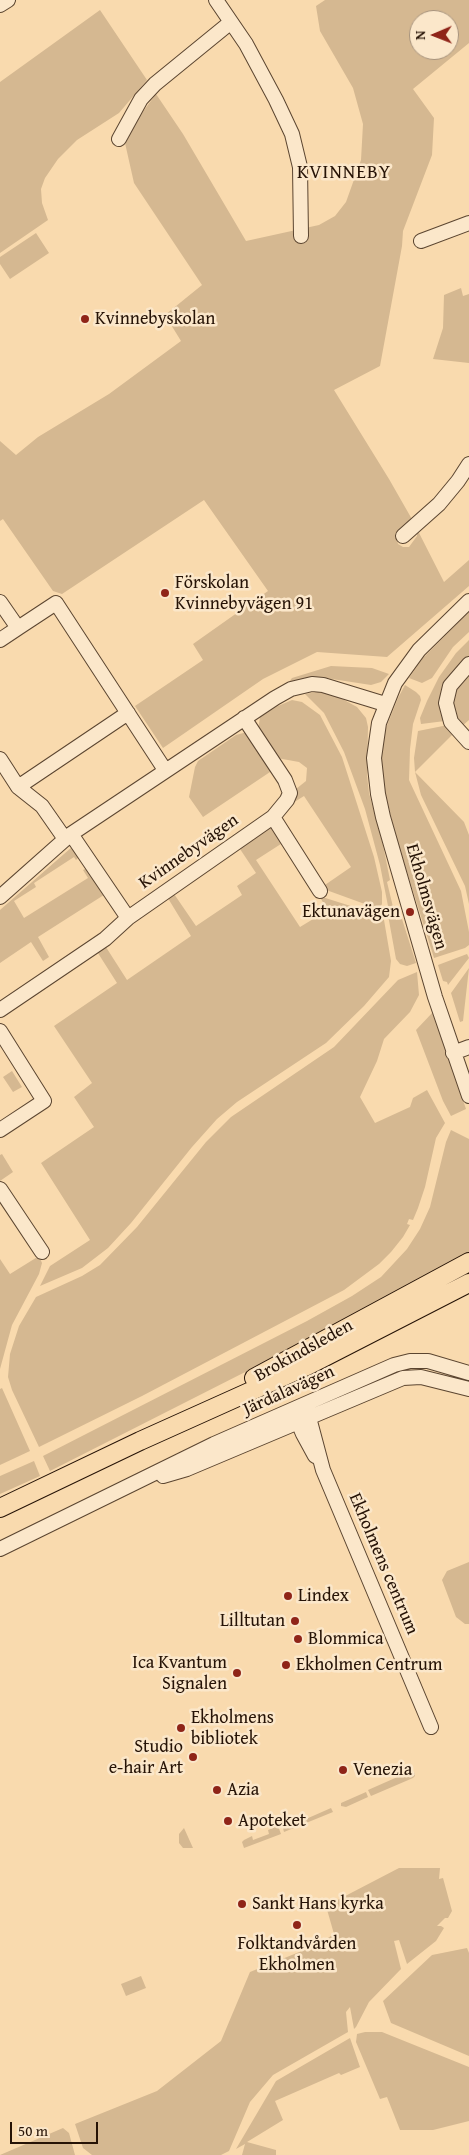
<!DOCTYPE html>
<meta charset="utf-8">
<style>
body{margin:0}
#map{position:relative;width:469px;height:2155px;overflow:hidden;background:#f9daae;font-family:"Gentium Book Plus",serif}
canvas{display:block}
.north{position:absolute;left:409px;top:10px;width:50px;height:50px;box-sizing:border-box;background:#fbe7ca;border:1px solid #a6927c;border-radius:50%;rotate:269deg;font-size:14px;font-weight:700;line-height:20px;text-align:center;color:#261306}
.north::after{content:'';display:block;margin:auto;width:18px;height:22px;background:#8f2418;clip-path:polygon(50% 0,100% 100%,50% 72%,0 100%)}
.scale{position:absolute;left:10px;top:2122px;width:88px;height:22px;box-sizing:border-box;border:2px solid #261306;border-top:0;padding-left:6px;font-size:15px;line-height:18px;white-space:nowrap;color:#261306;-webkit-text-stroke:4px #fbe7ca;paint-order:stroke}
</style>
<div id="map">
<canvas width="469" height="2155"></canvas>
<div class="north">N</div>
<div class="scale">50 m</div>
</div>
<script>
const ctx = document.querySelector('canvas').getContext('2d');
ctx.lineJoin = 'round';
function paint(path, color) { ctx.fillStyle = color; ctx.fill(path, 'evenodd'); }
const poly = rows => new Path2D(rows.map(r => 'M' + r).join(''));
function stroke(path, color, width, dash) { ctx.strokeStyle = color; ctx.lineWidth = width; ctx.lineCap = dash ? 'butt' : 'round'; ctx.setLineDash(dash || []); ctx.stroke(path); }
function drawText(font, color, halo, rows, align = 'center') {
  ctx.font = font + ' "Gentium Book Plus",serif'; ctx.lineWidth = 5; ctx.setLineDash([]); ctx.textBaseline = 'middle'; ctx.strokeStyle = halo; ctx.fillStyle = color; for (const [text, x, y, turn = 0] of rows) {
    ctx.save(); ctx.translate(x, y); ctx.rotate((+turn || 0) * Math.PI / 180); ctx.textAlign = isNaN(turn) ? turn : align; if (halo) ctx.strokeText(text, 0, 0); ctx.fillText(text, 0, 0); ctx.restore();
  }
}
const green = poly([
 [325,0,469,0,469,43,413,89,434,118,432,155,403,231,402,246,380,366,334,390,389,479,413,521,400,531,397,539,398,544,403,547,409,547,417,536,417,529,444,582,469,560,469,586,387,657,317,652,263,679,163,748,135,706,203,660,193,644,268,591,204,500,62,594,53,591,3,519,0,521,0,441,16,455,38,437,109,394,181,341,165,315,202,285,134,183,125,143,142,113,156,94,183,134,246,241,319,225,335,216,346,202,361,160,363,124,353,88,320,31,316,6],
 [419,20,449,20,449,50,419,50],
 [100,10,147,80,119,113,77,140,58,159,45,178,41,189,42,203,48,220,0,253,0,82],
 [36,233,49,253,10,279,0,264,0,257],
 [461,288,463,296,469,294,469,363,433,359,443,328,444,295],
 [469,612,469,632,453,647,432,678,422,683,409,678,423,658],
 [469,640,469,657,455,672,445,721,421,724,420,718,427,701,439,677,456,653],
 [331,666,372,668,389,674,381,682,371,685,319,677,289,682,292,678],
 [469,674,469,720,461,727,452,708,453,692],
 [405,685,416,692,420,696,421,700,413,724,410,749,409,780,461,891,469,932,469,945,465,948,434,958,396,837,384,788,381,769,384,733,398,698],
 [318,692,335,695,357,707,366,718,368,727,367,775,369,793,383,845,390,880,387,882,393,907,388,906,380,865,365,809,344,752,324,713,305,694],
 [292,700,302,702,320,715,342,757,374,857,382,892,382,904,380,908,373,907,329,891,322,887,351,867,304,796,288,806,296,789,306,781,307,768,299,762,277,758,258,730,260,717,278,706],
 [448,725,454,733,415,772,464,822,469,835,469,904,465,886,421,795,415,772,414,758,418,731],
 [247,732,273,770,203,817,189,797,195,767,198,761,236,735],
 [265,827,275,829,284,842,256,860,300,927,328,910,319,896,376,914,384,920,391,961,389,977,364,1006,326,1043,237,1102,217,1119,192,1147,131,1223,108,1248,82,1268,40,1286,50,1266,90,1240,41,1163,94,1127,74,1097,92,1083,54,1026,117,983,96,950,104,944,127,980,191,936,166,895,172,891,196,926,242,895,237,886,256,873,238,846],
 [72,847,80,855,78,858,76,860,74,857,34,883,36,887,14,901,24,918,88,878,83,870,87,868,107,893,38,937,49,957,43,961,31,942,0,963,0,910],
 [394,910,396,920,402,919,416,963,407,966,400,964,396,959,388,915,389,912],
 [467,954,469,958,448,985,447,982,443,981,438,965],
 [469,968,463,1021,460,1022,451,993],
 [417,972,419,995,410,1012,384,1039,377,1061,360,1097,375,1123,410,1107,413,1098,427,1090,445,1123,436,1138,425,1187,418,1208,413,1220,409,1219,407,1224,410,1225,403,1237,391,1252,379,1264,344,1290,142,1396,39,1447,12,1390,8,1377,10,1354,19,1326,36,1297,82,1276,100,1265,137,1227,206,1142,231,1117,334,1047,398,980],
 [433,1012,466,1109,451,1116,443,1101,416,1030],
 [12,1071,22,1087,13,1092,3,1077],
 [451,1130,469,1139,469,1253,324,1332,50,1471,43,1456,307,1321,352,1296,381,1277,407,1249,420,1229,430,1207,446,1142],
 [2,1154,13,1172,0,1181,0,1155],
 [39,1256,42,1263,39,1274,12,1325,0,1369,0,1259,10,1274],
 [2,1388,30,1451,0,1465,0,1389],
 [34,1461,40,1476,0,1494,0,1476],
 [469,1562,469,1624,465,1624,456,1617,442,1580,447,1571],
 [411,1771,415,1773,415,1776,413,1778,371,1796,368,1790],
 [366,1792,368,1797,346,1807,341,1806,341,1803],
 [331,1808,333,1812,284,1832,283,1828,295,1823,293,1819,303,1815,306,1819],
 [278,1826,281,1834,244,1848,242,1842,244,1840,252,1836,253,1840,269,1834,268,1830],
 [184,1828,193,1848,183,1848,179,1843,179,1834],
 [399,1868,440,1868,439,1879,443,1878,452,1911,448,1918,445,1918,437,1926,441,1926,444,1928,436,1941,407,1964,399,1940,394,1941,401,1969,369,2002,356,2027,354,2029,350,2007,346,2012,348,2032,273,2075,250,2102,229,2151,221,2155,92,2155,83,2148,75,2124,157,2091,221,2041,250,1972,319,1944,334,1934,326,1906],
 [467,1948,469,1953,469,2056,391,2023,383,2001,432,1955],
 [141,1976,146,1988,126,1996,121,1984],
 [365,2032,382,2032,469,2067,469,2121,433,2130,400,2130,387,2097,380,2099,356,2042,357,2034],
 [350,2038,360,2067,341,2075,339,2073,275,2101,283,2120,247,2142,276,2150,276,2155,242,2155,245,2144,236,2149,276,2081],
 [63,2128,69,2133,75,2155,0,2155]
]);
const minor = poly([
 [216,0,246,44,276,100,292,134,300,167,301,236],
 [0,5,8,0],
 [119,139,141,99,155,84,231,22],
 [421,241,469,223],
 [403,536,439,504,458,481,469,464],
 [469,601,419,650,395,683,379,723,374,758,378,794,383,817,435,997,469,1096],
 [0,602,18,628,0,640],
 [18,628,56,603,165,770],
 [469,664,450,686,446,703,451,722,469,742],
 [0,759,18,787,42,806,65,839],
 [18,787,128,713],
 [273,817,320,891],
 [71,834,128,918,273,817,287,800,290,793,285,780,244,718],
 [0,897,71,834,275,698,291,689,312,684,323,685,385,704],
 [0,1010,105,939,128,918],
 [0,1031,44,1101,0,1130],
 [453,1053,469,1047],
 [0,1189,42,1252],
 [307,1410,323,1470,431,1727],
 [295,1415,303,1434,315,1456],
 [163,1476,187,1469,403,1378,421,1377,469,1389],
 [0,1549,214,1444,394,1365,410,1361,428,1361,469,1373]
]);
const major = poly([
 [254,1378,469,1262],
 [0,1508,140,1441,309,1365,469,1283]
]);
const markers = [
 [85,319,5,"#8f2418"],
 [165,593,5,"#8f2418"],
 [410,912,5,"#8f2418"],
 [288,1596,5,"#8f2418"],
 [295,1621,5,"#8f2418"],
 [298,1639,5,"#8f2418"],
 [286,1665,5,"#8f2418"],
 [237,1673,5,"#8f2418"],
 [181,1728,5,"#8f2418"],
 [193,1757,5,"#8f2418"],
 [343,1770,5,"#8f2418"],
 [217,1790,5,"#8f2418"],
 [228,1821,5,"#8f2418"],
 [242,1904,5,"#8f2418"],
 [297,1925,5,"#8f2418"]
];
const poiNames = [
 ["Kvinnebyskolan",95,319],
 ["Förskolan",175,583],
 ["Kvinnebyvägen 91",175,604],
 ["Ektunavägen",400,912,"right"],
 ["Lindex",298,1596],
 ["Lilltutan",285,1621,"right"],
 ["Blommica",308,1639],
 ["Ica Kvantum",227,1663,"right"],
 ["Signalen",227,1684,"right"],
 ["Ekholmen Centrum",296,1665],
 ["Ekholmens",191,1718],
 ["bibliotek",191,1739],
 ["Studio",183,1747,"right"],
 ["e-hair Art",183,1768,"right"],
 ["Venezia",353,1770],
 ["Azia",227,1790],
 ["Apoteket",238,1821],
 ["Sankt Hans kyrka",252,1904],
 ["Folktandvården",297,1944,"center"],
 ["Ekholmen",297,1965,"center"]
];
const streetNames = [
 ["Kvinnebyvägen",189,852,-35],
 ["Ekholmsvägen",426,897,74],
 ["Brokindsleden",304,1351,-29],
 ["Järdalavägen",289,1391,-24],
 ["Ekholmens centrum",383,1564,67]
];
const neighbourhoodNames = [
 ["KVINNEBY",344,173]
];
paint(green, '#d5b891');
stroke(minor, '#5b4530', 16);
stroke(major, '#261306', 20);
stroke(minor, '#fbe7ca', 14);
stroke(major, '#f9daae', 18);
for (const [x, y, r, color] of markers) { const dot = new Path2D(); dot.arc(x, y, r, 0, 2 * Math.PI); ctx.fillStyle = color; ctx.fill(dot); stroke(dot, '#fbe7ca', 2); }
drawText('18px', '#261306', '#fbe7ca', poiNames, 'left');
drawText('18px', '#261306', '#fbe7ca', streetNames);
ctx.letterSpacing = '1px';
drawText('19px', '#261306', '#fbe7ca', neighbourhoodNames);
ctx.letterSpacing = '0px';
</script>
